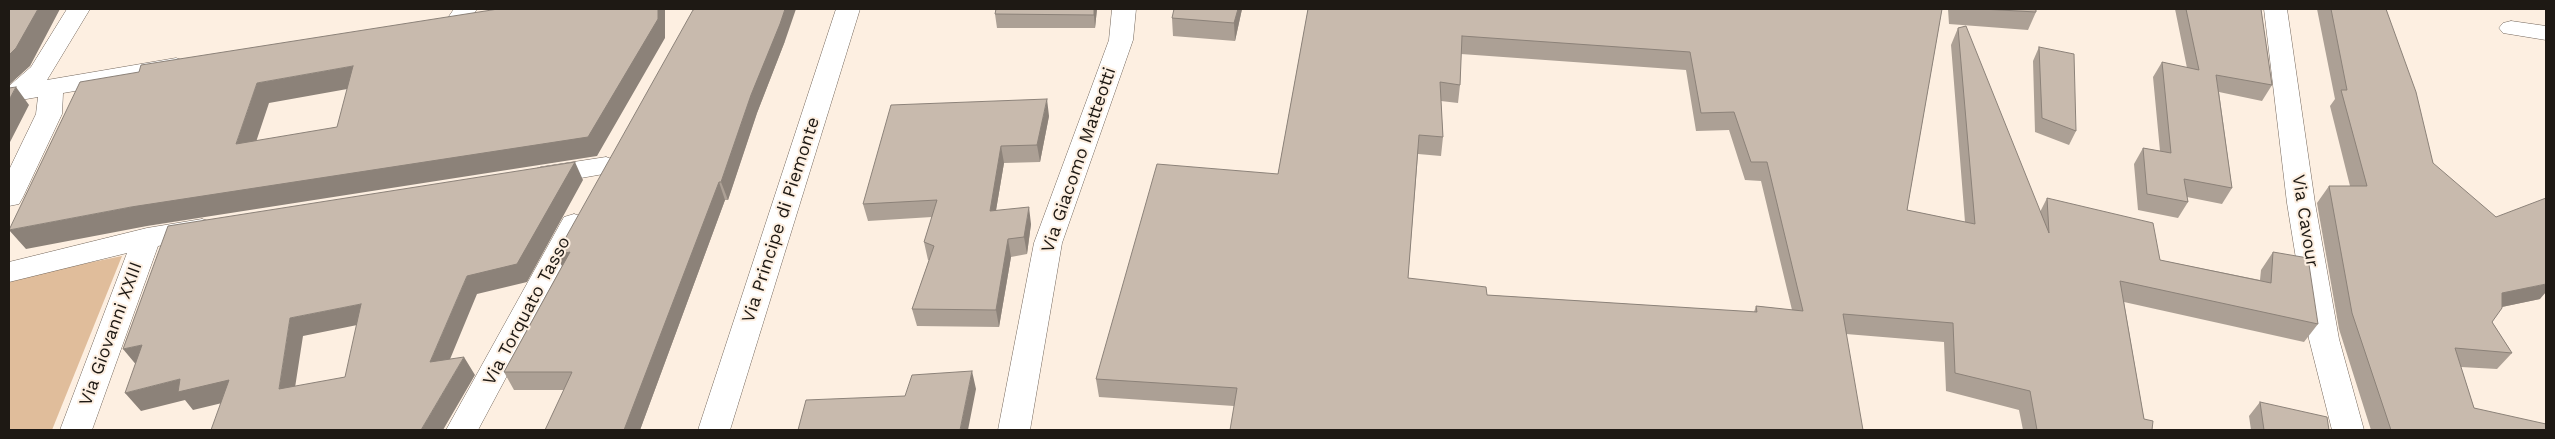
<!DOCTYPE html>
<style>
body{margin:0}
#map{position:relative;width:2555px;height:439px;overflow:hidden;background:#fdefe1;font-family:"Work Sans",sans-serif}
canvas{display:block}
.frame{position:absolute;inset:0;border:10px solid #1e1914;pointer-events:none}
</style>
<div id="map">
<canvas width="2555" height="439"></canvas>
<div class="frame"></div>
</div>
<script>
const ctx = document.querySelector('canvas').getContext('2d');
ctx.lineJoin = 'round';
function paint(path, color) { ctx.fillStyle = color; ctx.fill(path, 'evenodd'); }
const poly = rows => new Path2D(rows.map(r => 'M' + r).join(''));
function stroke(path, color, width, dash) { ctx.strokeStyle = color; ctx.lineWidth = width; ctx.lineCap = dash ? 'butt' : 'round'; ctx.setLineDash(dash || []); ctx.stroke(path); }
function drawText(font, color, halo, rows, align = 'center') {
  ctx.font = font + ' "Work Sans",sans-serif'; ctx.lineWidth = 4; ctx.setLineDash([]); ctx.textBaseline = 'middle'; ctx.strokeStyle = halo; ctx.fillStyle = color; for (const [text, x, y, turn = 0] of rows) {
    ctx.save(); ctx.translate(x, y); ctx.rotate((+turn || 0) * Math.PI / 180); ctx.textAlign = isNaN(turn) ? turn : align; if (halo) ctx.strokeText(text, 0, 0); ctx.fillText(text, 0, 0); ctx.restore();
  }
}
const green = poly([
 [122,256,52,430,9,430,9,279]
]);
const street = poly([
 [67,9,90,9,47,80,176,58,185,61,188,66,185,71,176,74,63,93,62,114,23,197,19,204,9,206,9,170,36,114,38,97,9,102,9,86,31,67,67,9],
 [454,9,477,9,467,24,459,26,451,24,447,19,454,9],
 [1112,9,1136,9,1133,40,1062,243,1030,430,998,430,1034,243,1109,40,1112,9],
 [2264,9,2287,9,2315,203,2339,339,2364,430,2332,430,2309,339,2287,203,2264,9],
 [2511,21,2546,26,2546,40,2503,33,2499,28,2503,23,2511,21],
 [606,157,615,160,619,166,615,172,541,185,532,182,528,176,532,170,541,167,606,157],
 [574,214,584,217,588,224,478,430,446,430,560,224,564,217,574,214],
 [202,219,212,222,216,229,212,236,158,246,92,430,60,430,127,253,9,282,9,262,147,228,202,219]
]);
const secondary = poly([
 [836,9,860,9,730,430,698,430,836,9]
]);
const wall = poly([
 [996,9,1097,9,1095,28,997,28,995,14],
 [1242,9,1235,41,1173,36,1172,18],
 [1308,9,1942,9,1907,210,1965,222,1951,45,1958,28,2040,212,2047,198,2160,260,2260,280,2261,270,2273,252,2318,324,2304,342,2124,302,2144,419,2152,430,2023,430,2019,410,1946,391,1944,342,1846,334,1234,406,1099,397,1096,379,1278,174],
 [1461,54,1686,70,1696,131,1729,130,1745,180,1761,181,1792,310,1756,306,1754,312,1487,295,1408,278,1418,154,1441,156,1443,137,1441,101,1458,103,1460,85],
 [1948,9,2036,9,2036,12,2028,30,1949,24],
 [2175,9,2261,9,2272,85,2262,101,2219,92,2232,188,2222,204,2187,197,2188,202,2178,218,2138,210,2134,164,2143,148,2160,151,2153,77,2162,62,2187,68],
 [2317,9,2386,9,2433,163,2540,299,2502,307,2492,322,2512,353,2497,369,2461,367,2474,408,2546,430,2371,430,2339,329,2317,203,2329,186,2350,186,2330,106,2335,99],
 [785,41,757,113,728,200,725,200,640,430,545,430,564,390,514,390,504,372,562,266,556,255],
 [2039,47,2076,131,2069,145,2035,132,2033,61],
 [1049,116,1040,162,1004,163,996,210,1031,224,1027,254,1011,257,999,327,917,326,912,309,929,260,928,260,924,242,932,217,868,221,863,204],
 [2260,402,2329,430,2251,430,2249,416]
]);
const shadedWall = poly([
 [38,9,60,9,30,66,9,85,9,55],
 [658,9,665,9,665,38,597,156,147,226,26,249,9,230,131,207],
 [785,9,796,9,785,41,757,113,728,200,721,182,751,95],
 [1094,9,1097,9,1095,28,1094,15],
 [1238,9,1242,9,1235,41,1234,23],
 [353,66,364,86,269,103,249,163,236,144,257,83],
 [16,87,29,105,9,144,9,100],
 [1047,99,1049,116,1040,162,1037,145],
 [1001,146,1004,163,993,228,990,211],
 [575,162,583,180,527,282,477,294,441,381,430,362,467,276],
 [719,182,725,200,640,430,624,430],
 [1029,207,1031,224,1027,254,1024,237],
 [1008,239,1011,257,999,327,996,310],
 [570,252,566,273,556,255],
 [2546,284,2546,292,2540,299,2487,310,2502,293],
 [361,304,372,322,303,336,292,407,279,389,290,318],
 [142,345,138,367,123,349],
 [464,357,475,375,443,430,421,430],
 [972,371,976,389,968,430,960,430],
 [180,379,229,380,243,398,193,410,185,400,141,411,125,393]
]);
const building = poly([
 [9,9,38,9,16,48,9,55,9,9],
 [498,9,658,9,658,19,588,137,131,207,9,230,80,82,139,72,141,65,498,9],
 [353,66,337,127,236,144,257,83,353,66],
 [695,9,785,9,780,24,751,95,721,182,719,182,624,430,545,430,572,372,504,372,570,252,556,255,693,10,695,9],
 [996,9,1094,9,1094,15,995,14,996,9],
 [1174,9,1238,9,1234,23,1172,18,1174,9],
 [1308,9,1942,9,1907,210,1975,224,1958,28,1966,26,2049,233,2047,198,2153,223,2160,260,2271,283,2273,252,2308,258,2318,324,2120,281,2144,419,2153,421,2152,430,2037,430,2030,391,1955,373,1953,323,1843,314,1863,430,1230,430,1237,388,1096,379,1157,164,1278,174,1308,9],
 [1462,36,1690,52,1701,113,1734,112,1751,162,1767,162,1803,311,1756,306,1757,312,1487,295,1486,287,1408,278,1419,135,1443,137,1440,82,1460,85,1462,36],
 [1982,9,2036,9,2036,12,1982,9],
 [2186,9,2261,9,2272,85,2216,75,2232,188,2184,179,2188,202,2147,194,2143,148,2171,153,2162,62,2199,70,2186,9],
 [2331,9,2386,9,2416,92,2433,163,2496,217,2546,198,2546,284,2502,293,2502,308,2492,322,2512,353,2455,348,2474,408,2546,424,2546,430,2391,430,2352,313,2329,186,2367,186,2341,90,2347,90,2331,9],
 [2039,47,2074,54,2076,131,2042,118,2039,47],
 [16,87,9,100,9,88,16,87],
 [1047,99,1037,145,1001,146,990,211,1029,207,1024,237,1008,239,996,310,912,309,934,246,924,242,937,200,863,204,891,105,1047,99],
 [575,162,517,264,467,276,430,362,464,357,421,430,211,430,229,380,178,392,180,379,125,393,142,345,123,349,168,226,575,162],
 [361,304,345,377,279,389,290,318,361,304],
 [972,371,960,430,798,430,806,400,905,396,912,375,972,371],
 [2260,402,2327,417,2329,430,2264,430,2260,402]
]);
const streetNames = [
 ["Via Giacomo Matteotti",1079,160,-71],
 ["Via Principe di Piemonte",781,220,-72],
 ["Via Cavour",2305,221,81],
 ["Via Torquato Tasso",527,311,-62],
 ["Via Giovanni XXIII",111,334,-70]
];
paint(green, '#e0bd9b');
stroke(street, '#74675c', 1);
stroke(secondary, '#74675c', 1);
paint(street, '#fff');
paint(secondary, '#fff');
paint(wall, '#aca095');
paint(shadedWall, '#8c8279');
paint(building, '#c8baad');
stroke(building, '#8c8279', 1);
drawText('18px', '#1e1914', '#fdefe1', streetNames);
</script>
